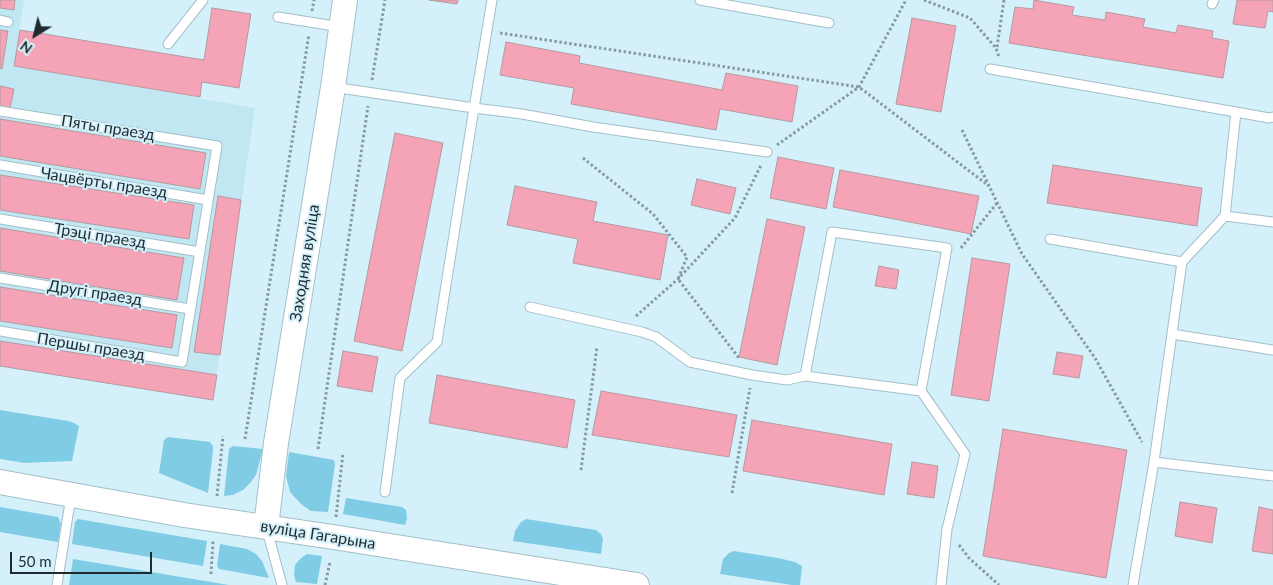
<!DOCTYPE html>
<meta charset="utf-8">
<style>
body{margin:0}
#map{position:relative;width:1273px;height:585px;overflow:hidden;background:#d4f1fb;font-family:Lato,sans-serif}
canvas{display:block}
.north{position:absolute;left:10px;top:10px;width:50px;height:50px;-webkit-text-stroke:4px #d4f1fb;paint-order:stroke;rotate:216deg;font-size:14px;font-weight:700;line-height:20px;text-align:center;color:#1f2a2e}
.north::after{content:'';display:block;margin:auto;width:18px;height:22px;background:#1f2a2e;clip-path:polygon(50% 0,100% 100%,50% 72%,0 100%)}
.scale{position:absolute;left:10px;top:552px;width:142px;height:22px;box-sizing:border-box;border:2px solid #1f2a2e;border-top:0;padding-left:6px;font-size:15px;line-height:18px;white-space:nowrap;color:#1f2a2e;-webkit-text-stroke:4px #d4f1fb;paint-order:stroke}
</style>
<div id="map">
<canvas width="1273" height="585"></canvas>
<div class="north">N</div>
<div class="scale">50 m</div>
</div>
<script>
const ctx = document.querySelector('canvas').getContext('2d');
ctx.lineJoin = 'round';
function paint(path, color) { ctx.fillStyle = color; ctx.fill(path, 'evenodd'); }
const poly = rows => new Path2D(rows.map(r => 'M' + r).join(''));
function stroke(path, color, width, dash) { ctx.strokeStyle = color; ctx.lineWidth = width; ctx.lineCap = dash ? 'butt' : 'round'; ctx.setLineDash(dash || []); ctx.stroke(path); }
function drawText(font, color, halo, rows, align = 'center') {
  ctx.font = font + ' Lato,sans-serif'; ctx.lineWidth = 4; ctx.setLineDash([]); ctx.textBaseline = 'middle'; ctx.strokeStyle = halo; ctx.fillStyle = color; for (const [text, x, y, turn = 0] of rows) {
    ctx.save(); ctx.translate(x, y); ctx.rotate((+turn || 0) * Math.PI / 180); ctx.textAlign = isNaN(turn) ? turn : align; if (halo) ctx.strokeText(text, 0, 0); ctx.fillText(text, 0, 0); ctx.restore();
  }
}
const built = poly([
 [0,0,24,0,14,66,255,108,213,400,0,366]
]);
const green = poly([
 [0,410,68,421,74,423,79,426,72,461,25,463,0,459],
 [168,437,210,442,213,446,213,450,208,493,159,473,164,440],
 [233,446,263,449,256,475,250,483,243,490,233,495,224,496,229,449],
 [289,452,334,460,335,465,328,512,311,511,301,504,290,492,286,476],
 [346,498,402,507,406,510,407,518,405,525,343,514],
 [0,507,58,517,61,524,58,542,0,532],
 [78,519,207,541,203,566,72,544,75,522],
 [526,519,596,530,601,534,603,539,601,554,513,541,515,531,521,522],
 [220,544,247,549,256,554,262,561,269,578,219,569,217,566],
 [734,551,778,558,795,562,802,566,800,585,792,585,720,574,723,559,729,553],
 [307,554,322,556,317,584,296,582,294,575,295,565,300,559],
 [73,559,229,585,69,585]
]);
const building = poly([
 [0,0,15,0,14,10,0,8,0,0],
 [429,0,458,0,457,4,429,0],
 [1034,0,1074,7,1072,15,1105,20,1106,12,1145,19,1143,27,1176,33,1178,25,1213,31,1212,38,1229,41,1223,78,1009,43,1015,7,1033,9,1034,0],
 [1237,0,1273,0,1273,12,1268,11,1265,28,1233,24,1237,0],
 [212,8,251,14,239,88,202,82,200,97,14,66,20,30,204,60,212,8],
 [912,18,956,26,941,112,896,104,912,18],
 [0,30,8,31,2,69,0,68,0,30],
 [506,42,580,56,579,63,722,90,726,73,798,86,792,122,720,109,716,130,571,104,574,88,500,75,506,42],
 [0,86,14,89,10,108,0,107,0,86],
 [0,119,206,153,200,189,0,156,0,119],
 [395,133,443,143,402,351,354,341,395,133],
 [778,157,834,168,826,209,770,198,778,157],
 [1053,165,1202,188,1197,226,1047,203,1053,165],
 [840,170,979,196,971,234,833,207,840,170],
 [0,175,194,205,189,239,0,210,0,175],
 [697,179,736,188,730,214,691,205,697,179],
 [515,186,597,202,593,221,668,235,660,280,573,263,578,239,507,225,515,186],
 [218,196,241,200,220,355,194,352,218,196],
 [767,219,805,227,777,365,739,357,767,219],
 [0,228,184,258,177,300,0,271,0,228],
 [972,258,1010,264,989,401,951,395,972,258],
 [879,266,899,270,896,289,875,286,879,266],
 [0,287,177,315,172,348,0,321,0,287],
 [0,341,217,375,213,400,0,366,0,341],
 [343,351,378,357,372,392,337,386,343,351],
 [1057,352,1083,356,1079,378,1053,374,1057,352],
 [437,375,575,400,567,448,429,423,437,375],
 [601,391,737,415,729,457,592,435,601,391],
 [752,420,892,444,884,495,743,471,752,420],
 [1003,429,1127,450,1106,578,983,556,1003,429],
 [912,462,938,466,934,498,907,494,912,462],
 [1180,502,1217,508,1212,543,1175,536,1180,502],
 [1259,507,1273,510,1273,554,1252,551,1259,507]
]);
const path = poly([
 [924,0,970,18,996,48,999,57],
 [312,11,314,0],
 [500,33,859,87,989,186],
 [997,47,1004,0],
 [372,80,385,0],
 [962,130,1022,254,1095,358,1142,442],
 [777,145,859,87,906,0],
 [583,158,653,214,687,257,678,279,739,358],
 [961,248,997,203],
 [636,316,678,279,735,218,761,165],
 [245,439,309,34],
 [318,449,368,106],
 [581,470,597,347],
 [732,493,750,388],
 [217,496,223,436],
 [336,517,343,453],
 [959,545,969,558,999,585],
 [211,574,213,541],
 [325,585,330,562]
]);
const lane = poly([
 [700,0,829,23],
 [1212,4,1214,0],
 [278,17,341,27],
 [0,20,8,22],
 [168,44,203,0],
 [990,69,1236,112,1225,216,1182,262],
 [333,87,474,108,492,0],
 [0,111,217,146,182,362,0,331],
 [1236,112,1269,118,1273,117],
 [0,165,208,200],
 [1225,216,1273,222],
 [0,219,200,252],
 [1050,239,1182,262,1154,462,1133,585],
 [0,278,190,309],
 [530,307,642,332,656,337,690,362,752,375,787,380,805,376,832,232,947,248,921,391,805,376],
 [1172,334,1273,350],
 [921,391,965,454,947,529,941,585],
 [1154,462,1273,476],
 [385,492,400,378,437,342,474,108,522,114,593,127,767,152],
 [267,530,282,585],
 [57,585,71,496]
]);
const secondary = poly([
 [0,482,184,515,333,537,637,585],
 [266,527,276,443,333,87,345,0]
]);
const streetNames = [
 ["Пяты праезд",108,128,9],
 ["Чацвёрты праезд",104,183,9],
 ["Трэці праезд",100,236,9],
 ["Заходняя вуліца",305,263,-81],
 ["Другі праезд",95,293,9],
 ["Першы праезд",91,347,9],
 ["вуліца Гагарына",318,535,9]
];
paint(built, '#c1e7f3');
paint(green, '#7fcce4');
paint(building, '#f5a3b6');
stroke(building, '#b59aa0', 1);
stroke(lane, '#a3bfc8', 11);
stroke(secondary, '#a3bfc8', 26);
stroke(path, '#859aa1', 3, [2.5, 2.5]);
stroke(lane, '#fff', 9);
stroke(secondary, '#fff', 24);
drawText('16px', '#1f2a2e', '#d4f1fb', streetNames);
</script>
